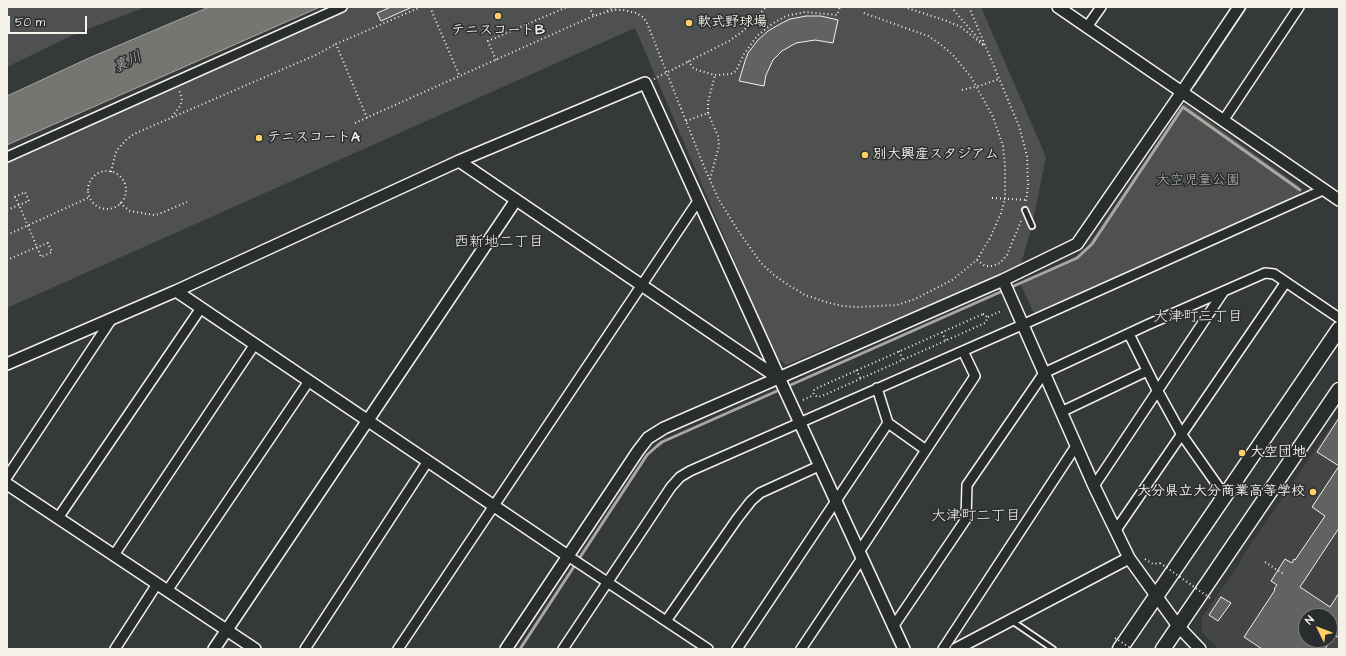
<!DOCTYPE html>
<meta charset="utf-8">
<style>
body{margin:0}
#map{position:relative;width:1346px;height:656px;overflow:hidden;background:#363939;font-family:"Architects Daughter",sans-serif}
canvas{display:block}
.frame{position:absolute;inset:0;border:8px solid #f4f1e8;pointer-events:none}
.north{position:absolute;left:1298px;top:608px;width:40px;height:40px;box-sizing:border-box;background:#2a2d2e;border:1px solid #7b7b78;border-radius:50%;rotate:313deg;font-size:11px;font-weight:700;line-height:16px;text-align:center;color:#f4f1e8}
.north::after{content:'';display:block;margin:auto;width:14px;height:18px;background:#ffd166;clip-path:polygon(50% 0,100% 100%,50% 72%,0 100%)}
.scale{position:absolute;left:8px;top:16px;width:79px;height:18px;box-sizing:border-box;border:2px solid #f4f1e8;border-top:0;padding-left:5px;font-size:12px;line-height:14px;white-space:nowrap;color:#f4f1e8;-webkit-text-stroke:3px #2a2d2e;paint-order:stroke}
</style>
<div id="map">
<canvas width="1346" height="656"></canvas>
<div class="frame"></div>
<div class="north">N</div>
<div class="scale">50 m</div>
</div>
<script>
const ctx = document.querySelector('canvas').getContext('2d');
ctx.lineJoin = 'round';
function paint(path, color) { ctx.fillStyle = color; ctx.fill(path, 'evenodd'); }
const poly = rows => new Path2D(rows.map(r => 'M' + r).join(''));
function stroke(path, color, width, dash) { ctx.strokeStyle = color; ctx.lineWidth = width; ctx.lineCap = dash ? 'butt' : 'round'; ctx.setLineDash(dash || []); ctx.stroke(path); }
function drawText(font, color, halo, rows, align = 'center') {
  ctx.font = font + ' "Architects Daughter","Klee One",sans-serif'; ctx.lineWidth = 3; ctx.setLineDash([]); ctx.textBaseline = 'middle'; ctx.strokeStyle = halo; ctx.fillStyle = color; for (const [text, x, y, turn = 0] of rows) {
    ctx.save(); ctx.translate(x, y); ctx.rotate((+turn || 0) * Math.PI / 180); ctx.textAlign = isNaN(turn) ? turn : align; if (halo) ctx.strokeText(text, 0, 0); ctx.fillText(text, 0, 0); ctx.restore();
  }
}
const built = poly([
 [1339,415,1339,649,1219,649,1202,632,1202,617,1240,563,1242,557],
 [1306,616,1330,616,1330,640,1306,640]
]);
const green = poly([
 [7,7,146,7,75,34,7,67],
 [346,7,981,7,1046,157,1032,226,1020,267,786,365,775,356,635,28,7,308,7,158],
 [1184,103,1299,186,1300,196,1034,313,1020,283,1068,261,1077,256,1085,250]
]);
const water = poly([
 [209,7,320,7,7,145,7,96,89,58,209,7]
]);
const stream = poly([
 [1194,85,1246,7],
 [520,649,647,455,657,446,662,442,1077,258,1092,244,1183,107,1300,190]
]);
const building = poly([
 [391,7,412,7,381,21,377,13,391,7],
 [806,16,821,16,838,20,833,43,815,40,796,43,782,51,773,60,766,75,764,86,739,81,745,61,748,53,758,40,768,31,780,24,790,19,806,16],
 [1339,418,1339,466,1317,452,1339,418],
 [1339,466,1339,528,1300,587,1330,607,1339,593,1339,638,1330,632,1330,616,1306,616,1306,640,1331,640,1325,649,1262,649,1244,637,1275,590,1274,589,1277,585,1271,581,1285,559,1292,563,1294,559,1295,560,1325,516,1312,507,1339,466],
 [1221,597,1231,603,1218,621,1209,615,1221,597]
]);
const path = poly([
 [430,7,460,77],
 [589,7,594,16],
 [904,7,947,21,961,27,984,46],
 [951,7,983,44],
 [969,7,1019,126,1027,156,1028,184,1026,203],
 [607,11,616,7],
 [496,60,488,41,567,7],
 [688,61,694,69,715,75,731,74,736,71,744,54,757,36,772,24,786,16,805,12,837,15,840,7],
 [654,79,729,41,743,31,766,7],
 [962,90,982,85,999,79],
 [708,113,708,102,715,75],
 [172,117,180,106,181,103,182,98,179,90],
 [367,118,336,44,421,7],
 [686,121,708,113,718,136,719,146,710,179],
 [355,123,591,17,603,13,615,10,623,10,636,13,643,17,647,23,705,169,719,200,739,232,761,263,774,275,790,286,805,295,829,303,843,306,858,307,897,305,915,299,952,280,977,260,990,238,1001,213,1005,199,1005,166,1003,146,993,117,971,77,953,55,940,44,928,36,861,12],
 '88 190a19 19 0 1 1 38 0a19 19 0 1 1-38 0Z',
 [111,172,115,155,117,150,127,139,134,134,318,54,336,44],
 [992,198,1027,200],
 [120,203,130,211,154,215,159,214,187,202],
 [7,210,19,205,29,201,25,192,15,197,19,205,37,247,41,257,52,252,48,243,37,247,7,260],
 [7,235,90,197],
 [977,260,985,266,992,266,1000,263,1007,255,1021,221],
 [983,314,986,315,987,319,985,323,822,396,818,397,814,395,813,391,815,389,983,314],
 [988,317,1001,311],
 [942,332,946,341],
 [899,351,903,360],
 [856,370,861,379],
 [803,400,814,395],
 [1145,559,1153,564,1160,563],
 [1265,562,1285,575]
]);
const service = poly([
 [1025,210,1032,226],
 [1012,621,1053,649]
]);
const minor = poly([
 [1087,27,1101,7],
 [1223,121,1299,7],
 [7,157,342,7],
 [1129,334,1155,386,1182,435,1225,496],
 [1061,412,1147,371],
 [926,450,975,376,963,351],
 [7,477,111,320],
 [1094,486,1224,291],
 [58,518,201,308],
 [1116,530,1286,282],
 [859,552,926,450,888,423,877,388],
 [114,555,255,344],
 [568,556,708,649],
 [167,591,309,381],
 [666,621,737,519,751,501,760,493,819,466],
 [893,627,966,519,967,485,1044,373,1147,325,1265,273,1274,274,1339,318],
 [115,649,157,584],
 [305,649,428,461],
 [398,649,698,201],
 [563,649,671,487,680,477,690,471,1022,325,1323,190],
 [737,649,888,423],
 [801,649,862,558],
 [943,649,1076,446]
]);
const tertiary = poly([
 [1058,7,1339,200],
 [459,161,778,378],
 [1003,280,1094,486,1129,558,1178,626,1200,649],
 [176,291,568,556],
 [7,364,176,291,459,161,645,83,782,384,904,649],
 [7,484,255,649],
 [214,649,516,200],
 [506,649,638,451,648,438,664,428,1003,280,1077,244,1182,92,1239,7],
 [956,649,1129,558]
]);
const primary = poly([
 [1120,649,1339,329],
 [1163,649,1339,390]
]);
const pathBridge = poly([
 [1160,563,1210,598],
 [1115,638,1132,649]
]);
const markers = [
 [498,16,4,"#ffd166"],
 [689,23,4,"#ffd166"],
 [259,138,4,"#ffd166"],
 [865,155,4,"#ffd166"],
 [1242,453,4,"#ffd166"],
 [1313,492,4,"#ffd166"]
];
const poiNames = [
 ["軟式野球場",697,23],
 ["テニスコートB",498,31,"center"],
 ["テニスコートA",267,138],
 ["別大興産スタジアム",873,155],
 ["大空団地",1250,453],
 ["大分県立大分商業高等学校",1305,492,"right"]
];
const parkNames = [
 ["大空児童公園",1198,181]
];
const waterNames = [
 ["裏川",128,63,-25]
];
const neighbourhoodNames = [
 ["西新地二丁目",499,243],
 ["大津町三丁目",1198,318],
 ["大津町二丁目",976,517]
];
paint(built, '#434645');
paint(green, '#4e514f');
paint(water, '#757572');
stroke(water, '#a8a7a1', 1);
stroke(stream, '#a8a7a1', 3);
paint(building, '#616362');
stroke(building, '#f4f1e8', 1);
stroke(service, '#f4f1e8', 8);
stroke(minor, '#f4f1e8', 12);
stroke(tertiary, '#f4f1e8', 14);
stroke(primary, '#f4f1e8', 17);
stroke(path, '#f4f1e8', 2, [1, 3]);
stroke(service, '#2a2d2e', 4.5);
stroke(minor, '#2a2d2e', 9);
stroke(tertiary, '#2a2d2e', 11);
stroke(primary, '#2a2d2e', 14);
stroke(pathBridge, '#f4f1e8', 2, [1, 3]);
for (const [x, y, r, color] of markers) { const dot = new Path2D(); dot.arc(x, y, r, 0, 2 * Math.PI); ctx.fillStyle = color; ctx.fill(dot); stroke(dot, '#2a2d2e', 1.5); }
drawText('bold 14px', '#f4f1e8', '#2a2d2e', poiNames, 'left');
drawText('14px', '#bab9b2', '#2a2d2e', parkNames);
drawText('italic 15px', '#b4b3ad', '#2a2d2e', waterNames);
drawText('15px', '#f4f1e8', '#2a2d2e', neighbourhoodNames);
</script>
